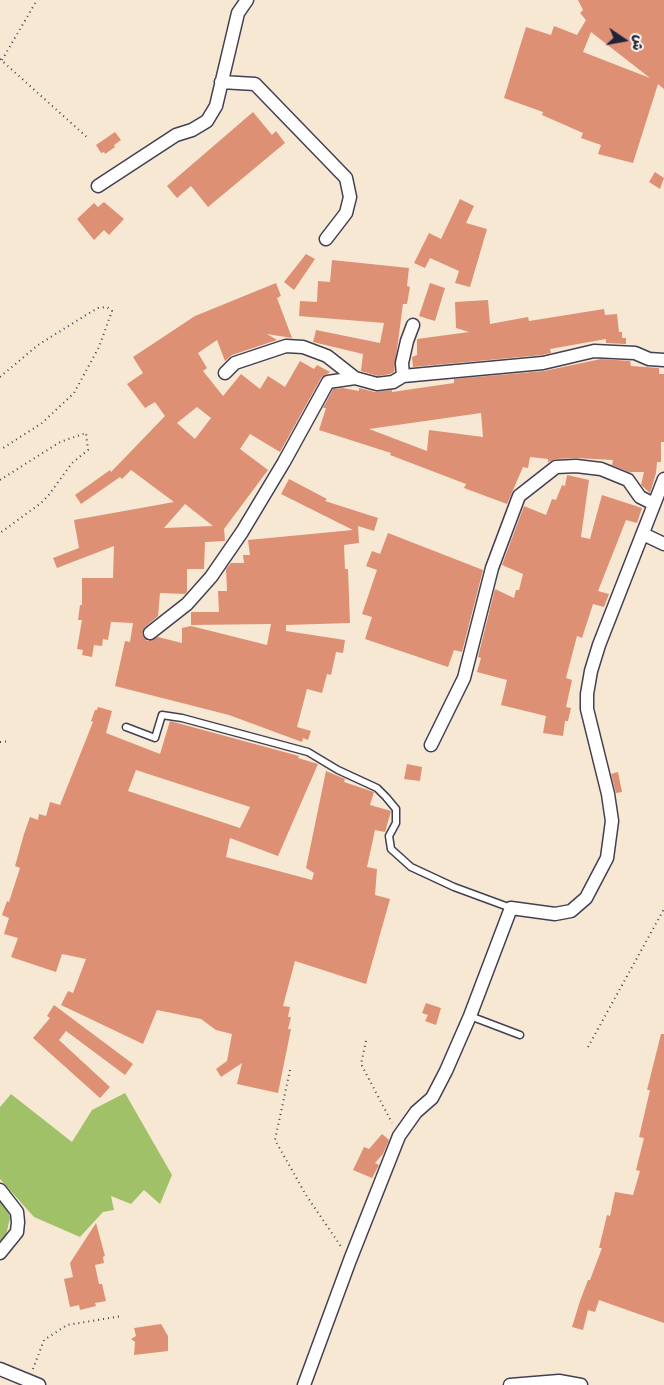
<!DOCTYPE html>
<meta charset="utf-8">
<style>
body{margin:0}
#map{position:relative;width:664px;height:1385px;overflow:hidden;background:#f7e8d3;font-family:"Playpen Sans","Playpen Sans Arabic",sans-serif}
canvas{display:block}
.north{position:absolute;left:599px;top:15px;width:50px;height:50px;-webkit-text-stroke:4px #fbf7ec;paint-order:stroke;rotate:102deg;font-size:14px;font-weight:700;line-height:20px;text-align:center;color:#22223b}
.north::after{content:'';display:block;margin:auto;width:18px;height:22px;background:#22223b;clip-path:polygon(50% 0,100% 100%,50% 72%,0 100%)}
</style>
<div id="map">
<canvas width="664" height="1385"></canvas>
<div class="north">ش</div>
</div>
<script>
const ctx = document.querySelector('canvas').getContext('2d');
ctx.lineJoin = 'round';
function paint(path, color) { ctx.fillStyle = color; ctx.fill(path, 'evenodd'); }
const poly = rows => new Path2D(rows.map(r => 'M' + r).join(''));
function stroke(path, color, width, dash) { ctx.strokeStyle = color; ctx.lineWidth = width; ctx.lineCap = dash ? 'butt' : 'round'; ctx.setLineDash(dash || []); ctx.stroke(path); }
const green = poly([
 [125,1093,172,1175,160,1204,144,1190,131,1204,111,1196,114,1210,103,1212,80,1237,34,1217,0,1179,0,1107,11,1094,72,1142,92,1110],
 [0,1200,8,1209,10,1218,6,1235,0,1242]
]);
const building = poly([
 [578,0,664,0,664,89,658,84,633,163,598,154,601,145,581,138,583,133,542,115,543,112,504,98,526,27,551,35,554,26,577,35,586,20,580,13,583,10],
 [591,32,650,78,583,52],
 [253,112,272,135,276,131,285,143,208,207,191,186,177,198,167,186],
 [115,132,121,140,114,145,115,147,105,154,104,152,101,153,96,145],
 [655,172,664,178,660,189,649,182],
 [460,199,474,206,466,223,487,229,470,287,455,283,459,271,430,258,425,268,414,263,429,233,441,239],
 [104,202,124,219,109,235,104,230,94,240,77,219,94,203,98,207],
 [306,254,315,259,294,290,284,282],
 [332,260,409,268,407,286,410,287,407,304,403,304,394,372,390,374,378,376,361,371,363,354,313,342,316,330,380,343,384,323,299,316,300,301,317,302,318,281,330,282],
 [276,283,281,296,277,298,292,338,267,334,277,340,232,355,225,361,217,340,198,353,207,368,203,371,223,396,241,374,260,389,268,376,285,387,300,361,314,369,317,365,330,372,321,378,280,452,250,434,240,449,268,470,224,529,225,541,205,542,204,569,187,569,187,592,185,594,160,593,158,616,145,627,142,634,147,641,158,637,182,643,182,628,191,626,267,645,271,624,191,625,191,612,219,612,218,591,227,591,226,569,231,563,244,563,243,555,250,555,248,540,353,530,281,494,289,479,327,499,325,501,378,518,374,531,358,526,359,543,344,545,345,569,348,569,350,623,286,625,286,631,345,640,343,653,336,652,331,675,327,674,322,693,307,689,297,727,311,731,308,740,303,738,302,742,229,715,115,686,125,641,130,642,133,623,111,622,108,640,103,639,102,646,94,645,92,657,82,655,83,650,77,649,82,620,78,620,80,605,82,605,82,578,113,578,114,546,57,568,53,558,79,548,74,520,174,502,131,470,122,479,120,477,81,504,75,495,110,470,111,472,165,416,155,402,145,408,127,384,143,373,133,357,195,316],
 [197,407,211,418,195,439,177,423],
 [185,504,213,526,164,528],
 [430,283,445,288,435,321,419,316],
 [488,300,490,324,528,317,529,321,604,309,605,315,617,314,619,332,622,332,622,338,626,338,626,344,606,343,606,339,550,349,551,353,542,355,413,367,412,357,417,355,417,339,469,332,456,328,455,302],
 [601,359,630,361,631,366,659,368,659,374,664,374,664,442,661,442,661,462,657,462,656,473,650,493,641,485,644,472,629,472,612,465,613,460,576,458,556,459,548,462,548,459,530,457,528,468,523,467,507,504,464,488,466,484,390,455,391,453,319,430,326,408,323,408,333,389,343,388,359,391,359,388,375,392,392,390,392,392,454,383,454,379,544,371],
 [481,413,483,437,429,430,427,451,369,429],
 [567,475,589,480,581,537,590,539,602,495,642,508,637,523,626,520,598,591,609,594,604,607,593,604,582,638,577,636,566,678,572,680,566,707,571,708,568,721,565,721,563,736,543,733,546,716,501,705,507,680,477,672,481,658,478,657,495,589,514,598,516,590,519,590,523,574,502,565,524,506,546,515,552,499,556,500,562,485,565,486],
 [388,533,483,570,462,652,454,650,448,667,365,639,372,617,362,614,377,570,366,566,372,551,380,554],
 [98,707,112,711,106,733,160,754,170,721,299,756,298,758,318,764,278,856,230,838,226,857,312,880,314,873,306,868,326,771,345,779,344,782,374,792,370,805,391,811,385,832,375,830,367,867,377,869,375,895,390,899,366,984,295,961,283,1006,290,1007,288,1017,291,1017,288,1029,291,1029,278,1093,237,1084,242,1063,221,1077,216,1069,227,1061,232,1034,216,1030,201,1019,157,1010,143,1044,61,1005,68,991,73,993,86,959,62,954,56,972,11,957,18,938,4,934,9,918,2,915,7,901,9,902,20,868,15,866,24,834,30,817,38,820,39,814,46,816,50,802,60,805,93,722,91,721,95,710,97,710],
 [136,770,250,807,240,828,128,791],
 [407,764,422,767,420,781,404,779],
 [618,772,622,792,616,793,611,774],
 [426,1003,441,1008,436,1025,425,1021,428,1015,422,1013],
 [54,1005,133,1064,125,1075,66,1031,59,1040,110,1087,100,1098,33,1038,50,1018,47,1016],
 [661,1034,664,1034,664,1323,599,1300,595,1312,588,1310,583,1330,572,1327,580,1301,588,1280,590,1280,602,1248,599,1248,607,1215,610,1216,615,1192,633,1195,640,1171,636,1170,644,1138,639,1137,650,1090,647,1090],
 [382,1134,389,1140,383,1154,375,1163,379,1165,372,1178,353,1170,364,1147,369,1149],
 [96,1223,105,1256,103,1257,104,1263,95,1265,99,1284,102,1284,106,1301,95,1303,96,1306,80,1310,79,1305,70,1307,64,1279,73,1277,70,1263],
 [161,1324,168,1336,168,1351,134,1355,135,1342,131,1339,136,1336,134,1328]
]);
const path = poly([
 [0,59,89,139],
 [2,60,37,0],
 [0,377,38,345,86,315,98,308,107,307,112,311,99,347,74,393,42,423,0,450],
 [0,480,60,442,86,433,88,450,72,463,48,496,41,503,0,533],
 [0,742,10,741],
 [366,1041,361,1064,392,1123],
 [588,1047,664,909],
 [290,1070,275,1140,306,1195,342,1248],
 [33,1369,44,1340,67,1325,122,1316]
]);
const lane = poly([
 [126,727,155,738,162,715,182,718,308,752,338,770,377,788,386,797,396,809,396,823,389,836,391,849,411,867,454,887,511,908],
 [470,1016,520,1035]
]);
const street = poly([
 [221,82,255,84,346,178,350,197,346,213,326,239],
 [98,186,176,135,192,130,207,121,216,106,238,13,247,0],
 [225,373,235,363,286,346,303,347,327,356,355,378,377,384,393,382,403,376,543,363,594,351,635,353,649,359,664,360],
 [403,376,402,363,407,341,413,325],
 [643,534,664,544],
 [150,633,187,604,211,577,242,532,284,462,328,382,355,378],
 [431,745,464,678,492,568,519,496,556,467,576,466,601,469,628,480,640,497,654,504],
 [0,1190,17,1212,18,1222,17,1232,0,1253],
 [0,1369,39,1385],
 [304,1385,350,1260,399,1136,416,1112,432,1098,446,1071,470,1016,511,908,555,914,571,911,586,898,607,858,612,821,608,794,587,709,587,694,591,671,599,645,664,479],
 [510,1385,559,1381,581,1385]
]);
paint(green, '#a1c169');
paint(building, '#dd9074');
stroke(lane, '#424052', 9);
stroke(street, '#424052', 15);
stroke(path, '#424052', 2, [1, 4]);
stroke(lane, '#fff', 6);
stroke(street, '#fff', 12);
</script>
